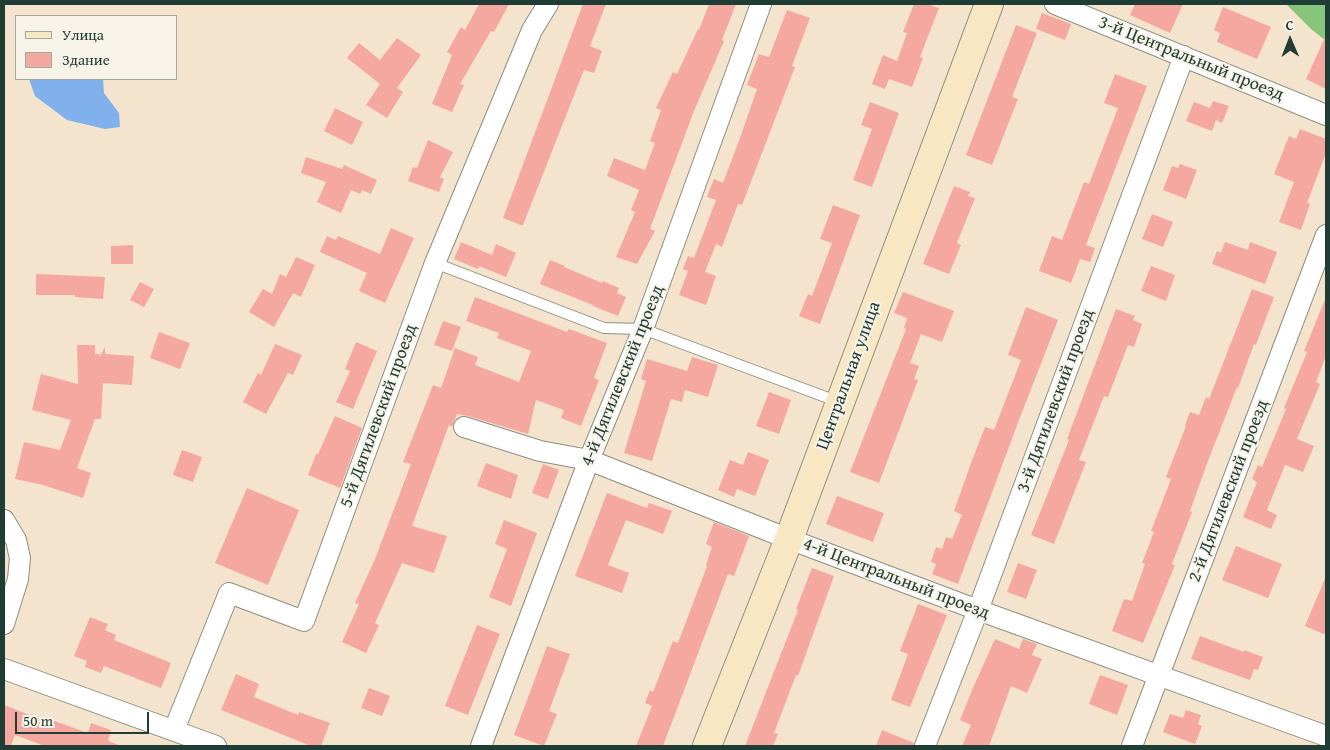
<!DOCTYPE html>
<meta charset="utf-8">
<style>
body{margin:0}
#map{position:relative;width:1330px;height:750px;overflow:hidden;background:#f4e4cd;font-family:"Gentium Book Plus",serif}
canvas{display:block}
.frame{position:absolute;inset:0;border:5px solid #1f3d34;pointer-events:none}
.legend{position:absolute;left:15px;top:15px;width:162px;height:65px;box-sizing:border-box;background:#f7f3e8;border:1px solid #a1aaa0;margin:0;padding:6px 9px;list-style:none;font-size:15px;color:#1f3d34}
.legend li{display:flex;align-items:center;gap:10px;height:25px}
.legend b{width:25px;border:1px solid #a1aaa0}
.north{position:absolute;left:1265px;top:15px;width:50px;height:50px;-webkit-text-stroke:4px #f7f3e8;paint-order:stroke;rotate:359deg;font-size:14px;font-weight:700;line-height:20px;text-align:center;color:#1f3d34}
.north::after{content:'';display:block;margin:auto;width:18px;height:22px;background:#1f3d34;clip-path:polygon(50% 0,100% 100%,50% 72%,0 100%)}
.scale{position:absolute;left:15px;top:712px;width:134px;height:22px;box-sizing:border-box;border:2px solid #1f3d34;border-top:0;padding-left:6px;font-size:15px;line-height:18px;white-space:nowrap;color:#1f3d34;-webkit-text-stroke:4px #f7f3e8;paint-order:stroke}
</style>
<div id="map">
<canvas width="1330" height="750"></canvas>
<div class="frame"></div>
<ul class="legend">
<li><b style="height:6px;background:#f7e8c3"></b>Улица</li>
<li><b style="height:14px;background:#f4a8a0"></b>Здание</li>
</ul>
<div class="north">С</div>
<div class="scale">50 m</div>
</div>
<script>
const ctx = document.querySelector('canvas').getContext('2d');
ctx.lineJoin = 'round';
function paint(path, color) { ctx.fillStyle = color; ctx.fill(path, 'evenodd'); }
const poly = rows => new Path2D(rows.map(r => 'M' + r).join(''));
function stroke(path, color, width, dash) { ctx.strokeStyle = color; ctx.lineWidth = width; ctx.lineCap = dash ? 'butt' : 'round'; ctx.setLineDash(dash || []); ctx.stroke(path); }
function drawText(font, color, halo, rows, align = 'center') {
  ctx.font = font + ' "Gentium Book Plus",serif'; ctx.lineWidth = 4; ctx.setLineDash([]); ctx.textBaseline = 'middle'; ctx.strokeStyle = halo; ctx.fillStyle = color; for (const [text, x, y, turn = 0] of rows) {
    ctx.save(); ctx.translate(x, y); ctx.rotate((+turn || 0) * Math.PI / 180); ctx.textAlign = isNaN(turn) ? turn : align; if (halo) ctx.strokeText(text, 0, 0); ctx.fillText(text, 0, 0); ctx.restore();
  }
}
const green = poly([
 [1286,4,1326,4,1326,41,1311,29]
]);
const water = poly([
 [29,79,103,79,104,93,119,113,120,127,105,129,67,120,35,96]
]);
const building = poly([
 [479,4,509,4,494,32,491,31,460,84,464,85,452,112,432,104,452,55,447,52,461,27,465,30],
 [583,4,606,4,590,46,602,51,594,73,584,70,523,225,521,225,503,218],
 [709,4,736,4,722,40,724,41,694,111,650,229,655,231,637,264,616,257,635,212,631,210,639,190,607,176,614,158,645,170,655,143,650,141,661,110,656,108,673,72,677,74,698,29,699,30],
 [914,4,927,4,939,8,920,57,923,58,912,87,889,79,885,89,872,84,883,55,897,61,907,33,903,32],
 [1135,4,1183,4,1170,33,1130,15],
 [1223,7,1271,27,1257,59,1217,42,1220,33,1214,30],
 [787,10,810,18,792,66,795,67,742,205,738,204,722,247,716,244,705,272,716,276,706,305,679,295,688,271,683,269,688,256,694,258,716,200,707,197,714,179,723,183,741,135,757,89,747,85,759,54,769,57],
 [1042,13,1071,24,1065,40,1036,29],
 [1016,25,1037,33,1012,97,1018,99,992,165,966,155],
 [1326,35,1326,89,1306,79],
 [397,38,421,55,397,88,403,92,387,118,366,105,380,84,347,58,359,43,380,60],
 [1115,74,1147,86,1086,245,1095,248,1090,262,1080,259,1071,283,1039,271,1052,236,1062,240,1084,182,1089,184,1118,108,1104,103],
 [1213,101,1229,106,1222,123,1216,120,1212,131,1186,121,1194,102,1210,108],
 [870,102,899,113,872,187,853,180,872,129,861,125],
 [335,108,363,122,352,145,324,131],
 [1300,129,1326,139,1326,153,1307,203,1310,204,1301,230,1279,222,1294,182,1274,174,1289,136,1296,139],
 [428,140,453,152,440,177,444,179,439,192,408,181,413,167,417,168],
 [306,157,342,169,344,165,377,180,371,194,362,190,360,194,351,190,341,213,317,202,326,182,301,173],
 [1180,164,1197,170,1186,199,1163,190,1172,166,1178,168],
 [954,186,970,192,968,196,975,198,957,243,961,245,949,274,923,264],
 [833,205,860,215,820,324,799,316,808,294,812,296,832,243,820,239],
 [1152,214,1173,222,1163,247,1142,239],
 [391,228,414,238,385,303,359,291,367,273,320,252,327,236,336,240,338,236,380,254],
 [461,242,492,255,496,244,516,253,506,277,479,266,478,269,454,259],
 [1225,242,1248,250,1250,242,1277,252,1265,284,1212,264,1217,251,1221,253],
 [133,245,133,264,111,264,111,246],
 [296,257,315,265,301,297,293,293,274,327,249,312,263,289,272,294,280,274,286,277],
 [550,260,565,266,564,267,602,283,603,281,619,288,617,293,626,297,618,316,593,306,593,305,540,284],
 [1151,266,1175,275,1166,301,1141,291],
 [36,274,105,277,103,299,75,297,75,295,36,295],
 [140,282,154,289,144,307,130,300],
 [1252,289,1274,297,1256,345,1254,344,1238,388,1237,387,1208,461,1190,511,1192,512,1172,564,1175,565,1143,643,1112,631,1124,599,1132,601,1145,564,1142,563,1154,532,1151,531,1171,479,1166,477,1186,426,1185,425,1190,412,1199,415,1206,397,1209,399],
 [903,292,954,311,942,342,921,334,910,363,919,366,914,379,918,380,879,483,850,472,906,329,904,328,907,318,894,313],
 [475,297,567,332,569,329,607,343,594,378,599,380,581,426,561,418,564,410,536,400,528,434,468,416,457,414,452,427,449,425,412,526,447,536,434,573,402,563,375,623,379,625,366,653,342,642,359,604,355,603,375,559,411,464,403,462,433,385,441,388,455,348,478,357,475,365,519,382,531,351,497,338,499,333,466,321],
 [1326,297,1326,356,1316,382,1320,384,1297,439,1314,446,1303,472,1285,465,1267,510,1277,515,1271,529,1243,517,1257,482,1252,479,1258,465,1262,467,1286,409,1284,408,1307,352,1304,351],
 [1026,307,1058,320,1019,420,958,584,932,574,936,564,931,562,936,547,942,549,946,537,952,539,962,515,954,511,971,463,985,427,994,430,1021,360,1008,355],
 [1116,309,1135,316,1133,320,1142,324,1134,347,1128,345,1108,397,1104,396,1079,460,1086,462,1054,544,1031,535,1069,440,1067,439],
 [443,321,461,327,452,351,434,345],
 [159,332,190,343,180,369,150,358],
 [356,342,377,351,353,409,336,402,350,371,345,369],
 [275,344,302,355,293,375,288,373,266,414,243,402,258,373,261,375],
 [77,345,95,345,95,354,100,354,99,358,105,347,105,354,134,356,132,385,103,383,101,419,95,419,77,468,91,473,83,498,43,485,15,479,24,442,60,450,71,420,32,410,41,374,78,384],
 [692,357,718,365,708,397,685,390,682,402,671,399,652,461,624,453,646,381,641,379,647,359,687,371],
 [769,392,791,400,779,434,756,426],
 [335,416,362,428,340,488,308,475,316,454,318,454],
 [182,450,202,457,193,482,173,475],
 [748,452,769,460,755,496,737,489,734,497,718,490,730,460,743,465],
 [486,463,518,475,511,499,477,486],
 [543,464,559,470,548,499,532,493],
 [247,488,299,510,268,585,215,563],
 [607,493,647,508,649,503,672,511,663,534,626,520,608,565,629,573,622,593,575,576],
 [837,496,884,513,873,542,826,524],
 [504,520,537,533,511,606,489,597,507,549,495,544],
 [714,522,749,536,734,576,728,574,663,746,636,746,652,706,645,703,650,690,653,692,673,641,678,643,707,566,706,565,712,547,706,544],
 [1236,546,1282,564,1268,598,1222,580],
 [1018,563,1037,570,1026,599,1007,592],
 [812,568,834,576,798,676,796,675,774,733,778,734,773,746,745,746,798,610,796,609],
 [1326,576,1326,635,1305,626],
 [918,604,947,615,910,707,891,700,908,654,900,651],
 [90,617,108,624,105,630,116,635,114,640,171,663,161,688,104,666,101,673,85,667,87,661,74,656],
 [477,625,500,634,468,715,445,706],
 [1200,636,1244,652,1244,650,1263,657,1258,670,1254,669,1250,680,1191,659],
 [995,639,1019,649,1023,639,1037,644,1032,655,1042,659,1027,693,1011,686,989,746,962,746,971,725,960,720,972,690],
 [547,646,570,654,549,711,557,714,544,746,514,735],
 [236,674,259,684,254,697,298,715,299,712,330,723,321,746,311,746,221,710],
 [1100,675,1128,685,1117,715,1089,704],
 [369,688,390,696,382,716,361,708],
 [4,705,45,721,46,718,88,733,91,723,111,730,108,741,119,745,118,746,45,746,15,735,11,746,4,746],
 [1186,710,1201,715,1198,724,1202,726,1195,744,1163,732,1170,714,1183,718],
 [882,730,914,743,913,746,876,746]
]);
const lane = poly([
 [435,263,604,328,643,329,839,402]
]);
const street = poly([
 [1055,4,1326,115],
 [464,427,540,451,589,460,789,539,978,610,1326,736],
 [4,520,16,540,20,558,18,579,4,624],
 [4,669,216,746],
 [174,730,229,593,304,621,435,263,532,30,548,4],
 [481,746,589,460,643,329,761,4],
 [925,746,978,610,1184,56],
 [1132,746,1326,235]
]);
const secondary = poly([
 [707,746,789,539,989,4]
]);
const streetNames = [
 ["3-й Центральный проезд",1191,59,22],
 ["4-й Дягилевский проезд",623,376,-68],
 ["Центральная улица",849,376,-70],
 ["3-й Дягилевский проезд",1056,401,-70],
 ["5-й Дягилевский проезд",379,416,-70],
 ["2-й Дягилевский проезд",1229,491,-69],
 ["4-й Центральный проезд",896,579,21]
];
paint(green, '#87c57c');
paint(water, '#81b1ec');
paint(building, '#f4a8a0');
stroke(lane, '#8a9080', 12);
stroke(street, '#8a9080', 22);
stroke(secondary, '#8a9080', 30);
stroke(lane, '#fff', 10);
stroke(street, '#fff', 20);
stroke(secondary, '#f7e8c3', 28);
drawText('18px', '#1f3d34', '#f7f3e8', streetNames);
</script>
